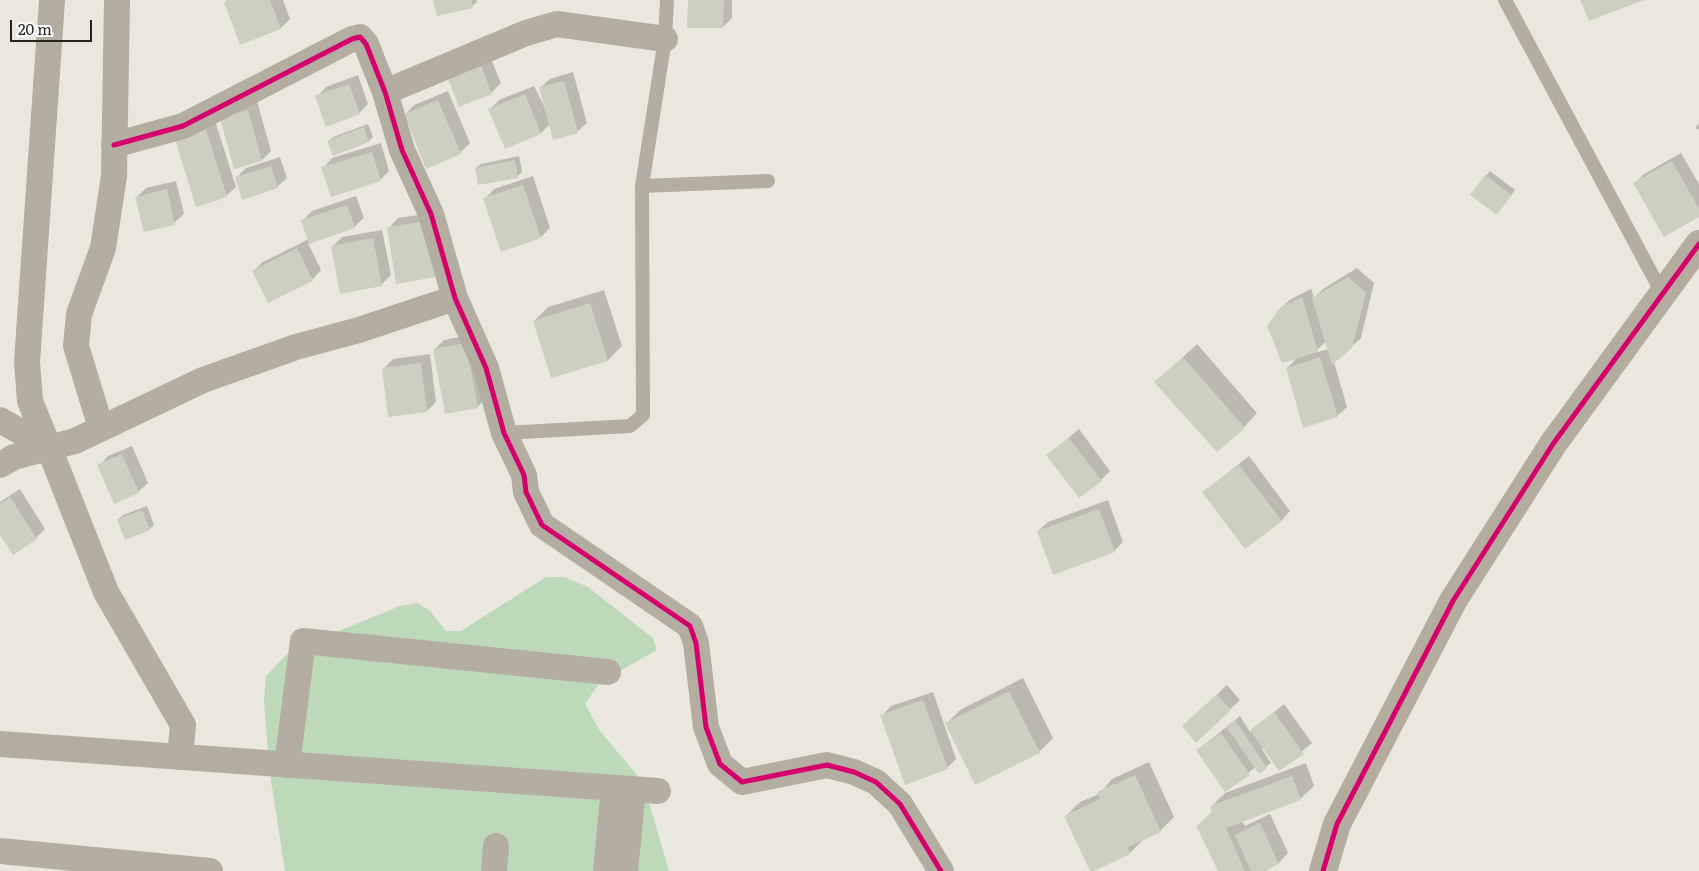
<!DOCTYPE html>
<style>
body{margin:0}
#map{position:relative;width:1699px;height:871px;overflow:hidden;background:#eae8de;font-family:Literata,serif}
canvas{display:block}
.scale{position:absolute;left:10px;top:20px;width:82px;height:22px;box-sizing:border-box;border:2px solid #25231c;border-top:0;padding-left:6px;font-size:15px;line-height:18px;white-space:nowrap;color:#25231c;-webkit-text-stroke:4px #fff;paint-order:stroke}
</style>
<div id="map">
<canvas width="1699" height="871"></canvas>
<div class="scale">20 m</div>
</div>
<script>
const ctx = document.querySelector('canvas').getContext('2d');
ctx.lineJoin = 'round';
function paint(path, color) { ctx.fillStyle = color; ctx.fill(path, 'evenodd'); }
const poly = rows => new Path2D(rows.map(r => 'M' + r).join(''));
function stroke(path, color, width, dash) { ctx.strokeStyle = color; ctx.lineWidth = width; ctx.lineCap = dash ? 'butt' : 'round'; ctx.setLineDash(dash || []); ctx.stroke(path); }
const water = poly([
 [546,577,564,577,588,587,653,638,657,650,600,682,585,704,600,731,643,782,669,871,285,871,269,767,264,700,266,676,290,651,400,606,418,603,430,611,446,631,461,631]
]);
const shadow = poly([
 [227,0,283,0,290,19,281,28,241,44,225,2],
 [435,0,476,0,477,2,472,6],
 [689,0,732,0,732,18,723,27],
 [489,54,501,83,491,93,448,76],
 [573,72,587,123,577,132,550,124,541,133,490,109,499,100,534,86,546,110,540,88,550,79],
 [358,75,368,104,359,113,317,97,326,87],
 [448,91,470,143,460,153,427,167,405,115,414,105],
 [257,101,271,151,262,160,222,118],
 [213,114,236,187,226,196,174,133],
 [1699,123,1699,130,1695,128],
 [368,124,373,137,369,141,333,154,329,141,333,137],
 [381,143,389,171,380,180,323,168,332,158],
 [1681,153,1699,184,1699,215,1635,183,1644,174],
 [519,156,522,172,517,177,476,168,481,164],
 [280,157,287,178,277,187,236,178,246,168],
 [1490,171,1515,190,1501,209,1486,176],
 [533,176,550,228,541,237,485,199,494,189],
 [176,181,184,214,174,223,137,197,146,188],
 [356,196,364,218,354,227,308,243,321,270,312,280,253,271,263,262,309,239,303,220,312,211],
 [437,212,436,276,389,228,398,218],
 [382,230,391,275,381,285,332,247,342,237],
 [1357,268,1374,283,1361,338,1334,362,1347,407,1337,416,1287,368,1299,356,1281,308,1291,299,1311,289,1314,298,1323,289],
 [1326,341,1328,349,1314,353],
 [604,290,622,346,608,360,552,377,534,321,548,307],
 [475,334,487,398,477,407,434,350,444,340],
 [1197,344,1257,413,1244,427,1156,382],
 [430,354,436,402,427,411,389,416,384,368,393,359],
 [1079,429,1110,471,1101,480,1048,455],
 [132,446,148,483,138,492,99,466,108,456],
 [1249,456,1290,511,1281,521,1204,492],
 [20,489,45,529,36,538,0,533,0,502],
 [1108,500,1123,542,1114,551,1038,531,1048,522],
 [147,506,154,525,149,529,119,519,123,515],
 [1023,678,1053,738,1039,752,946,724,960,710],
 [1227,685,1240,700,1196,741,1193,717],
 [933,692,956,759,947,768,882,716,891,706],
 [1284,704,1312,743,1279,770,1264,748,1262,749,1271,763,1259,772,1256,767,1225,790,1198,750,1240,716,1250,732],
 [1149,762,1174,817,1160,831,1144,839,1130,853,1091,871,1066,816,1080,802,1099,794,1112,779],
 [1306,763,1314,786,1300,799,1242,821,1245,826,1270,814,1288,853,1279,863,1265,871,1220,871,1198,826,1213,811,1211,807,1225,793]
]);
const building = poly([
 [229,0,270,0,281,29,240,45,224,2],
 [433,0,471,0,473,8,437,16],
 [688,0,724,0,723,28,687,28],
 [1580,0,1644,0,1589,21],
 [480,63,492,94,459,107,447,76],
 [564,81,578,133,553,140,539,87],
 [349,84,360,114,326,127,315,96],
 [525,94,541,134,505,149,488,109],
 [438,100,461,154,426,169,404,114],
 [248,110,262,161,234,169,220,118],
 [204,123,227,197,196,207,173,133],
 [364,127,369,142,333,156,327,141],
 [372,152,381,181,331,197,321,167],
 [515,160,518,178,478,185,475,168],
 [1672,161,1699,209,1699,217,1664,237,1633,183],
 [271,166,278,188,242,200,235,177],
 [1485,175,1511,195,1497,215,1470,195],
 [523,185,541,238,501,252,483,198],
 [167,189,175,225,144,232,135,197],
 [347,205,355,228,309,244,301,220],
 [428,221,436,277,396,284,387,227],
 [373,238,382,286,340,294,331,246],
 [297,248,313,281,268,303,252,271],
 [1348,277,1366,293,1352,348,1332,365,1312,298],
 [1302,297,1318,352,1282,363,1267,326,1280,308],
 [590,303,608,361,551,378,533,321],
 [466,343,478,408,445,414,433,349],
 [1183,357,1245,428,1217,452,1154,382],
 [1320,357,1338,417,1303,428,1286,368],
 [421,363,427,412,388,417,382,368],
 [1069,438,1102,481,1079,498,1046,455],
 [122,454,139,493,114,504,97,465],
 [1239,465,1282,521,1245,549,1202,492],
 [10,497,37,539,13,555,0,535,0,504],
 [1099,509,1115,552,1053,575,1037,531],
 [142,510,150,530,125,540,117,519],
 [1009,691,1040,753,975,785,945,723],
 [1217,694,1231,710,1196,743,1182,726],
 [923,700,948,769,905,785,880,715],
 [1274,712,1304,754,1279,771,1250,730],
 [1235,720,1267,768,1259,774,1226,726],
 [1221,733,1250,775,1225,792,1196,750],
 [1135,775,1161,832,1128,847,1130,854,1094,871,1090,871,1064,816,1100,799,1097,792],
 [1292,776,1301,800,1226,828,1245,871,1218,871,1196,826,1212,813,1210,806],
 [1260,823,1279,864,1264,871,1251,871,1235,835]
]);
const lane = poly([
 [1505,0,1662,293],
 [642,186,768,181],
 [504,433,630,426,643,415,642,186,665,39,667,0]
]);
const street = poly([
 [385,92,526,33,557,24,665,39],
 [114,145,183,126,352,39,360,37,366,44,385,92,402,150,431,214,455,298,486,368,504,433,524,475,526,492,542,525,690,626,696,643,706,727,720,764,742,782,827,765,854,772,876,782,900,804,941,871],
 [0,420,49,448,106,592,183,725,180,757],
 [101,428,76,346,79,314,103,248,114,176,117,0],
 [49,448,30,401,27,362,52,0],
 [0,465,14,457,75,441,203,380,296,347,359,330,455,298],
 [0,744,658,791],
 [287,765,303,641,608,672],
 [0,851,210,871],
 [494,871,496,846],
 [606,871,614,788],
 [625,871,633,789]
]);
const secondary = poly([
 [1323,871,1337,824,1453,601,1553,444,1699,244]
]);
const cycleway = poly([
 [114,145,183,126,352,39,360,37,366,44,385,92,402,150,431,214,455,298,486,368,504,433,524,475,526,492,542,525,690,626,696,643,706,727,720,764,742,782,827,765,854,772,876,782,900,804,941,871],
 [1323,871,1337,824,1453,601,1553,444,1699,244]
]);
paint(water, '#bed9ba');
paint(shadow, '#0003');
paint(building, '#cdcfc1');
stroke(lane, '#b4ada2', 14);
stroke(street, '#b4ada2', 26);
stroke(secondary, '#b3ac9f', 28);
stroke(cycleway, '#d6006c', 5);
</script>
